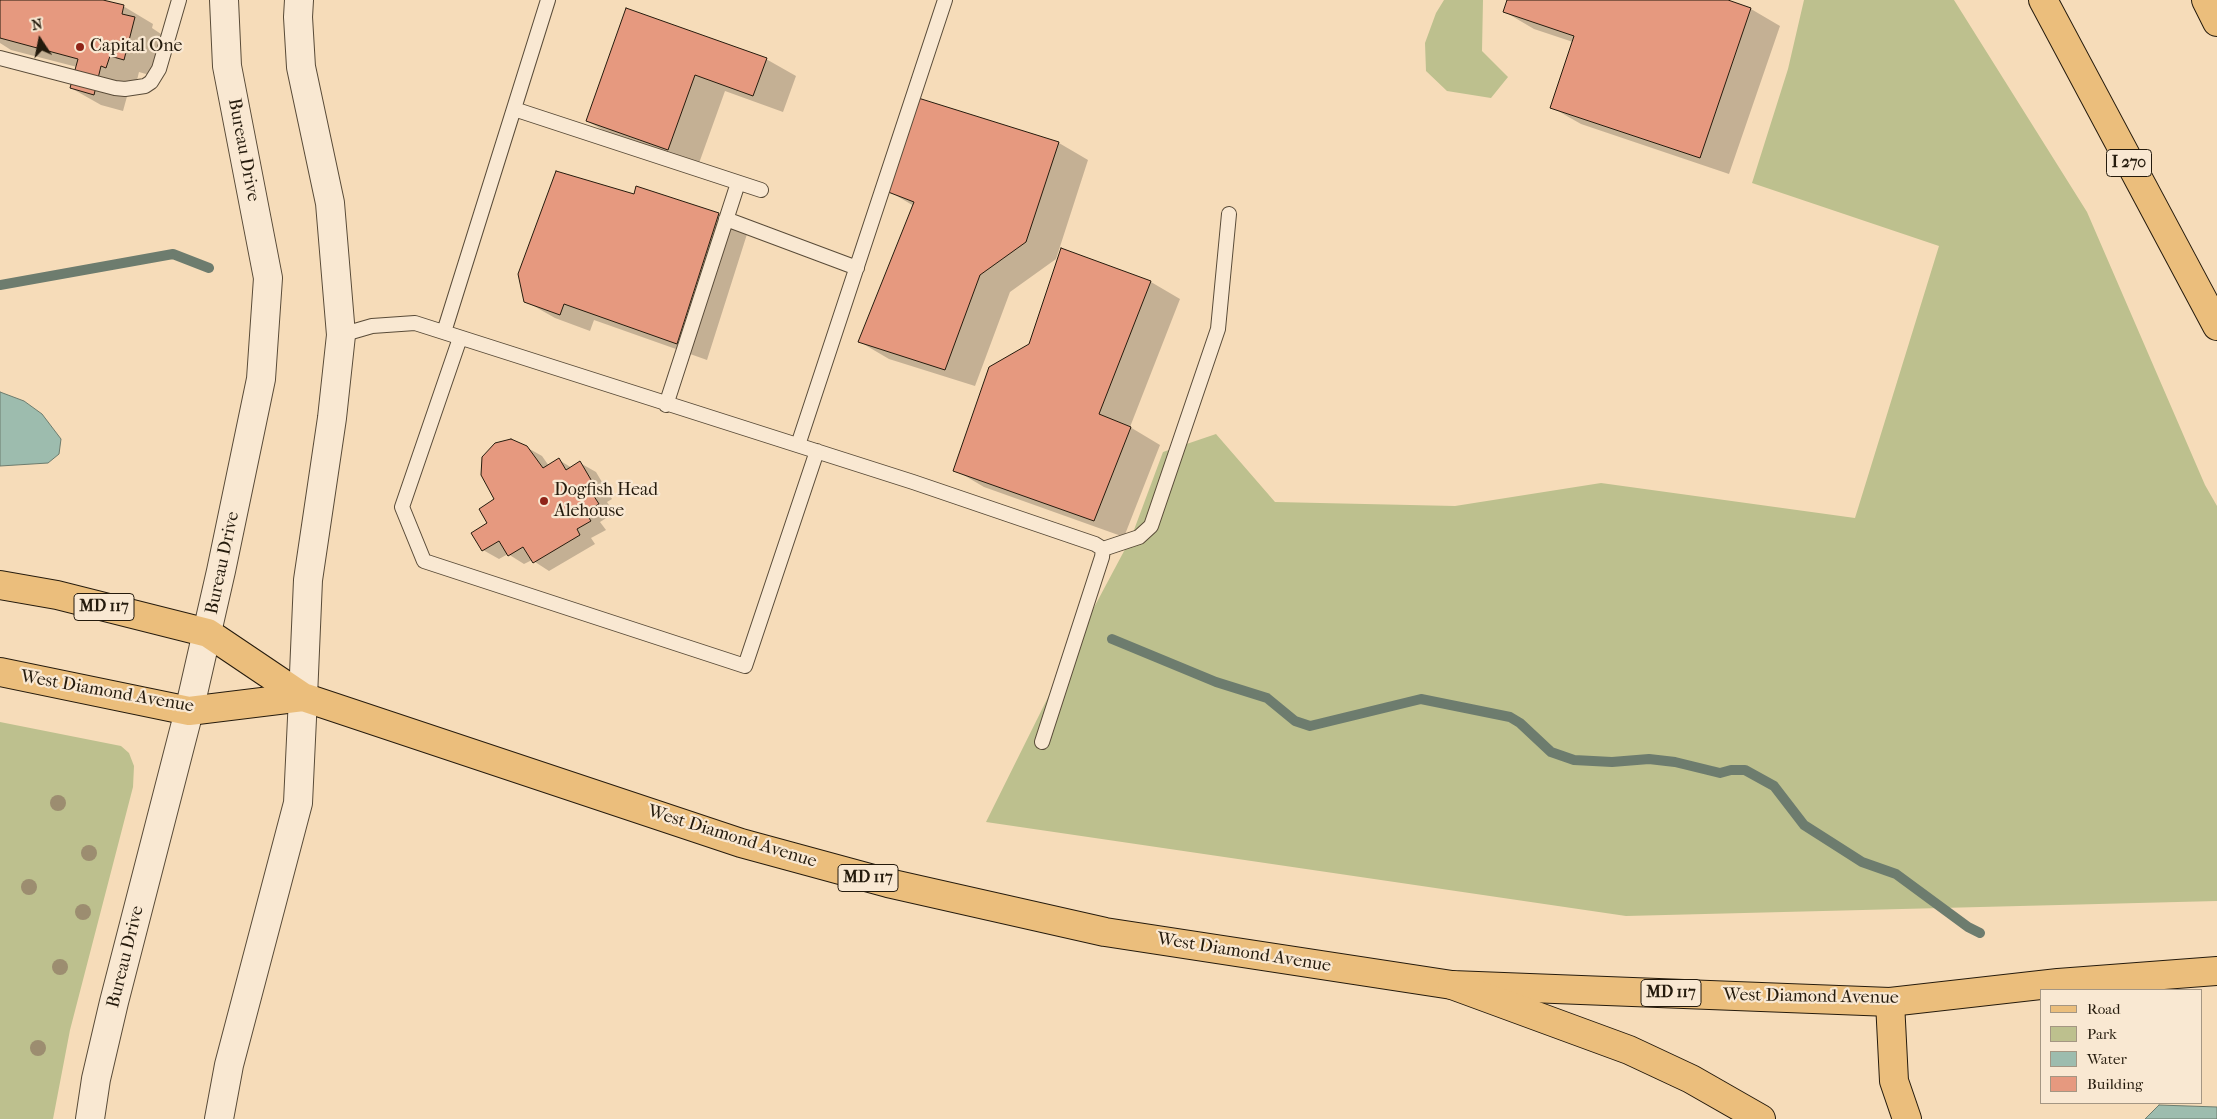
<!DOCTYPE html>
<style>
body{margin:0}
#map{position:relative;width:2217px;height:1119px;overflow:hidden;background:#f6dcb9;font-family:"IM FELL French Canon",serif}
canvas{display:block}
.legend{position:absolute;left:2040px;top:989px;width:162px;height:115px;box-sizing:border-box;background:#f9e8d2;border:1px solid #a49683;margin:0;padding:6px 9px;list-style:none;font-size:15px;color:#251b0d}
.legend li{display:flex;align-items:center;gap:10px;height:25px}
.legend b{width:25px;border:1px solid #a49683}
.north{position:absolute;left:15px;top:15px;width:50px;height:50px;-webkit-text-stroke:4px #f9e8d2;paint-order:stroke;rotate:349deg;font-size:14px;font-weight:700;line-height:20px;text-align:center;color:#251b0d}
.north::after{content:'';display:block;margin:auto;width:18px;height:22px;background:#251b0d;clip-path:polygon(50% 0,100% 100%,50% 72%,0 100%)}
</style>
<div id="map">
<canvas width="2217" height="1119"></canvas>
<ul class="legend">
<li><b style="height:6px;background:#ebbe7c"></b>Road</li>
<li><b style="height:14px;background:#bdc08e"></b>Park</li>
<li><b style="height:14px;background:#9dbcae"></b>Water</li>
<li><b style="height:14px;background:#e6997f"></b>Building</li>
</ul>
<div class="north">N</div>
</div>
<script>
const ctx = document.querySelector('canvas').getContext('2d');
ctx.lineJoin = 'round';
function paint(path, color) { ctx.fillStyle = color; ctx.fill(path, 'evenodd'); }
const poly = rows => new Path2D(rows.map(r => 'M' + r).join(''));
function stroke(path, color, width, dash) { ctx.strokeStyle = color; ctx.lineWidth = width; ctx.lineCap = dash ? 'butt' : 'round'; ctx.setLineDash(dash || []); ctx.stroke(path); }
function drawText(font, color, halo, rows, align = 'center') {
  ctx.font = font + ' "IM FELL French Canon",serif'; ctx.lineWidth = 4.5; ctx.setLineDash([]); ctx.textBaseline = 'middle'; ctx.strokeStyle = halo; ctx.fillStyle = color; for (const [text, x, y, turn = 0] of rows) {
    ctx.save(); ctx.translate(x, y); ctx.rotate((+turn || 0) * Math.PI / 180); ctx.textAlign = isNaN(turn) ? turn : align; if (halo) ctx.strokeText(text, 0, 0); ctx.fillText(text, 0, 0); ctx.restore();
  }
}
const green = poly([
 [1444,0,1483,0,1482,51,1508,77,1491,98,1447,91,1426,71,1425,43,1436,13],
 [1804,0,1954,0,2087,212,2205,485,2217,506,2217,901,1626,916,986,822,1074,645,1131,538,1163,452,1216,434,1275,502,1455,506,1601,483,1855,518,1939,246,1752,183,1788,69],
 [0,722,121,746,129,753,134,766,133,787,70,1030,53,1119,0,1119]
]);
const water = poly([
 [0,392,24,401,42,414,61,439,59,454,48,463,0,466,0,392],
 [2159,1105,2217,1107,2217,1119,2145,1119,2159,1105]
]);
const shadow = poly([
 [0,0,99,0,123,6,153,24,152,28,164,36,153,76,139,72,136,84,131,82,123,111,101,105,71,88,77,67,11,50,0,43],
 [1509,0,1724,0,1751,9,1780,26,1729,174,1581,124,1551,107,1573,42,1534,29,1505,12],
 [627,10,766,59,796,76,783,112,725,91,698,166,617,138,587,121],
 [916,99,1059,143,1088,160,1056,259,1010,292,975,386,889,359,860,342,914,206,885,189],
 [635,196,718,214,748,231,707,360,594,320,590,331,555,318,525,301],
 [1062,250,1151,282,1180,299,1130,427,1160,445,1124,537,984,487,955,470,1030,345],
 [526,447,542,456,549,466,559,460,572,468,580,463,596,472,612,499,607,502,614,513,600,522,606,530,591,538,595,544,549,571,532,560,524,564,508,554,499,559,483,550,496,500]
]);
const stream = poly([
 [0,285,173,254,209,268],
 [1112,639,1216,682,1267,698,1295,721,1310,726,1421,699,1510,717,1520,723,1551,752,1574,760,1612,762,1649,759,1675,762,1720,773,1731,770,1745,770,1774,786,1804,825,1862,862,1896,874,1968,927,1980,933]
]);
const building = poly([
 [0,0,103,0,124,5,122,14,135,17,124,60,110,56,106,68,101,66,94,95,70,88,78,59,0,38,0,0],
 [1507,0,1728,0,1751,8,1700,158,1550,108,1574,36,1503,12,1507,0],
 [626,8,767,58,753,96,695,75,668,150,586,121,626,8],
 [915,97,1059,142,1026,242,980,275,945,370,858,342,914,202,883,190,915,97],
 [556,171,634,194,636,186,719,213,677,344,564,304,560,315,524,302,518,274,556,171],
 [1061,248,1151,281,1099,414,1131,427,1094,521,953,471,989,367,1029,344,1061,248],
 [511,439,527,446,543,468,559,458,566,470,580,461,597,490,592,493,599,504,585,512,591,521,577,529,580,535,533,563,523,547,508,556,499,541,482,551,471,533,487,523,479,509,494,499,481,475,482,457,495,443,511,439]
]);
const service = poly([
 [0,58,115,88,125,89,145,86,151,82,159,69,179,0],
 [514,109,761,190],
 [726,219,857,268],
 [444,332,548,0],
 [341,335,372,326,415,323,913,482,1095,544,1103,549,1102,557,1042,742],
 [460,338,402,507,424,561,745,666,817,451],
 [666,405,738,183],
 [798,445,945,0],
 [1103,549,1139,537,1151,526,1218,329,1229,214]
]);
const minor = poly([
 [90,1119,96,1079,114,1002,189,711],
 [219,1119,229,1065,298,803,303,697]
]);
const tertiary = poly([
 [299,0,298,17,301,67,330,203,341,335,332,418,308,580,303,697],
 [189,711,221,571,261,379,268,278,227,66,224,0]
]);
const primary = poly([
 [0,585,57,595,208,633,303,697,741,843,888,883,1105,932,1452,985,1890,1002,2058,983,2217,971],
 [0,672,189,711,303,697]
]);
const motorway = poly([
 [2043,0,2217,326],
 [2206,0,2217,22],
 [1452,985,1629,1050,1691,1079,1761,1119],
 [1890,1002,1894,1081,1907,1119]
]);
const trees = [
 [58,803],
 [89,853],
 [29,887],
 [83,912],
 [60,967],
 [38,1048]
];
const markers = [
 [80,47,5,"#8f2418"],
 [544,501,5,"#8f2418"]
];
const shields = [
 [2129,163,45],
 [104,607,60],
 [868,878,60],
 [1671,993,60]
];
const shieldNames = [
 ["I 270",2129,163],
 ["MD 117",104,607],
 ["MD 117",868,878],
 ["MD 117",1671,993]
];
const poiNames = [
 ["Capital One",90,47],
 ["Dogfish Head",554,491],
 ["Alehouse",554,512]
];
const streetNames = [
 ["Bureau Drive",243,150,79],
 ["Bureau Drive",223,563,-78],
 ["West Diamond Avenue",107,692,10],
 ["West Diamond Avenue",732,837,17],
 ["West Diamond Avenue",1244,953,9],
 ["Bureau Drive",126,957,-76],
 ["West Diamond Avenue",1811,997,1]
];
paint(green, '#bdc08e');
paint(water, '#9dbcae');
stroke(water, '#6d7c6e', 1);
paint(shadow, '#0003');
stroke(stream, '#6d7c6e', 10);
paint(building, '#e6997f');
stroke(building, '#251b0d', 1);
stroke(service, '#594b38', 16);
stroke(minor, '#594b38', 30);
stroke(tertiary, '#594b38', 30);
stroke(primary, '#251b0d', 30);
stroke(motorway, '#251b0d', 30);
stroke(service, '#f9e8d2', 14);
stroke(minor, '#f9e8d2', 28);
stroke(tertiary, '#f9e8d2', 28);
stroke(primary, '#ebbe7c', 28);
stroke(motorway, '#ebbe7c', 28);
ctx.fillStyle = '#9c8d70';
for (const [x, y] of trees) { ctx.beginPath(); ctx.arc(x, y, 8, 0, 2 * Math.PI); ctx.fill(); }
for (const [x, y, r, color] of markers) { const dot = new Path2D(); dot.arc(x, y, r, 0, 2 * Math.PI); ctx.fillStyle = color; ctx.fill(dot); stroke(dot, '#f9e8d2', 2); }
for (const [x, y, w] of shields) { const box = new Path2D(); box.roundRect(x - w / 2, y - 13.5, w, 27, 4); ctx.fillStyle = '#f9e8d2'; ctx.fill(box); stroke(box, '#251b0d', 1); }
drawText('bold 16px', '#251b0d', null, shieldNames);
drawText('18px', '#251b0d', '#f9e8d2', poiNames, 'left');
drawText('18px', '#251b0d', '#f9e8d2', streetNames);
</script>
